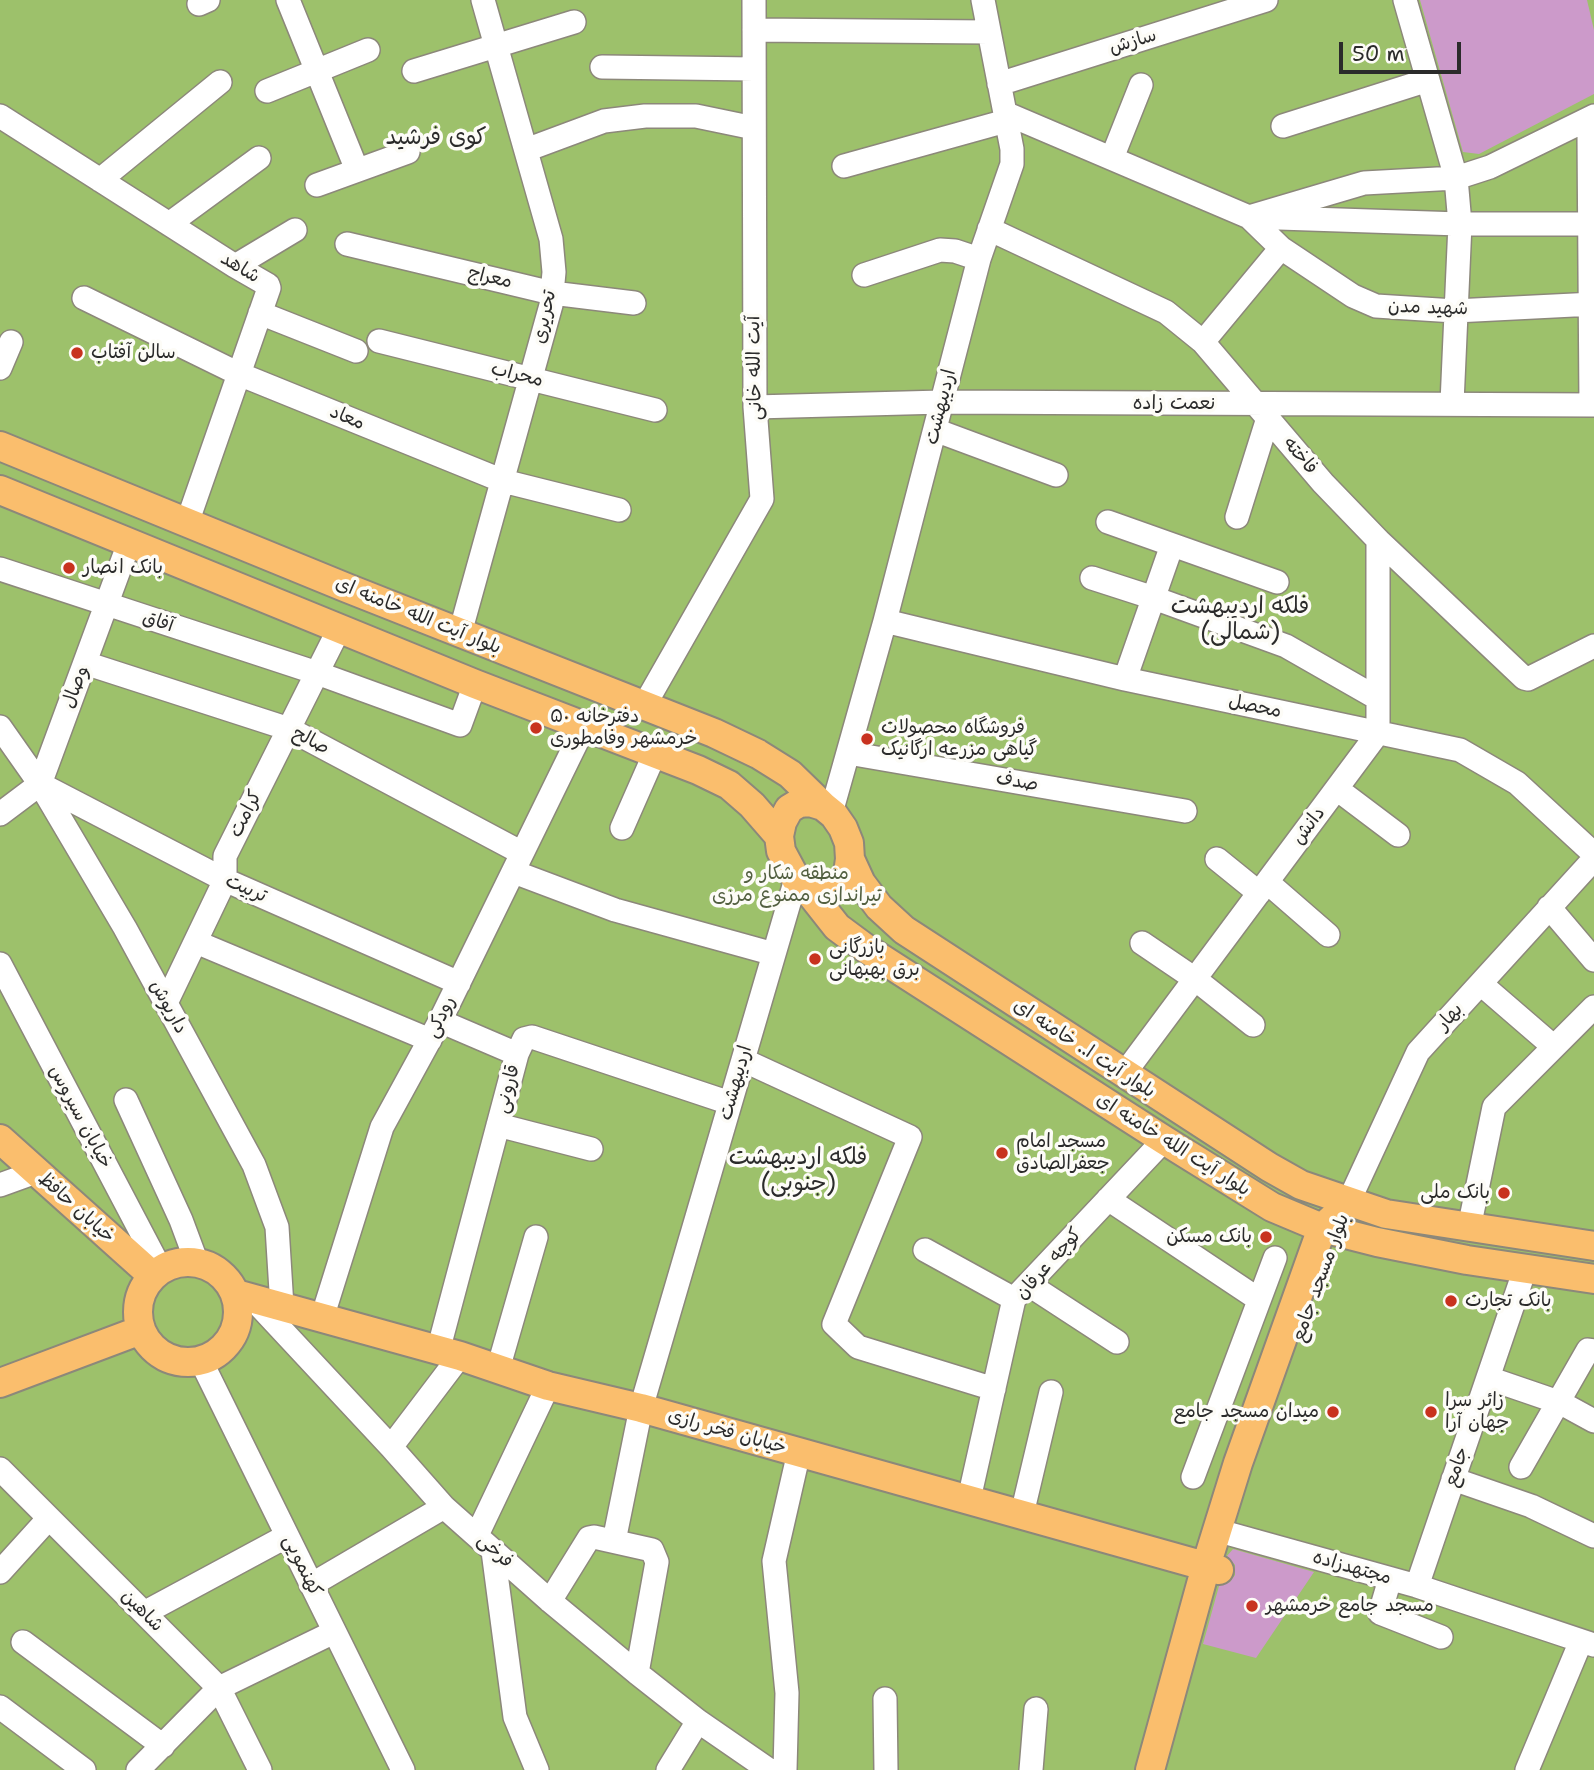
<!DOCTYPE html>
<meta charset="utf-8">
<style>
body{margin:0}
#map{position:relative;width:1594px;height:1770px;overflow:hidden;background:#ece6c9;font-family:"Shantell Sans",sans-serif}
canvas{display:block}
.scale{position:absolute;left:1339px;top:42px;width:122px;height:32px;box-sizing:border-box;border:4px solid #2b2b2b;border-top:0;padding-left:9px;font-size:21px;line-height:24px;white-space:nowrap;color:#2b2b2b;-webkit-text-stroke:5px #fdfcf7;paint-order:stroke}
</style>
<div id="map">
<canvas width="1594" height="1770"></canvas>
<div class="scale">50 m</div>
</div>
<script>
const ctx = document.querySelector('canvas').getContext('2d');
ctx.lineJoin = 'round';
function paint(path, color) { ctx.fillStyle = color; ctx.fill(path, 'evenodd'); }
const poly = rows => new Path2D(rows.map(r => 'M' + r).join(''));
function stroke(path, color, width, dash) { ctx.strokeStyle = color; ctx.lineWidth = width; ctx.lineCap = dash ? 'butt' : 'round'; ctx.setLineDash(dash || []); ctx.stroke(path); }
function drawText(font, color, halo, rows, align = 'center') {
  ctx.font = font + ' "Shantell Sans","Playpen Sans Arabic",sans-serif'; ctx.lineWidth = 7; ctx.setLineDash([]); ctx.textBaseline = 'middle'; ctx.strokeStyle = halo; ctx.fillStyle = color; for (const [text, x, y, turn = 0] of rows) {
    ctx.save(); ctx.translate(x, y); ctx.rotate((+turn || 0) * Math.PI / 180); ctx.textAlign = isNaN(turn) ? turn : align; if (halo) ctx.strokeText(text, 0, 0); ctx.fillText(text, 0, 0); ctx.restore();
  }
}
const green = poly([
 [0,0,1594,0,1594,1770,0,1770]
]);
const building = poly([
 [1420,0,1587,0,1594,30,1594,94,1479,154,1463,152],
 [1233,1549,1314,1572,1256,1658,1203,1644,1219,1586,1230,1582,1235,1575,1235,1565,1227,1556]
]);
const minor = poly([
 [288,0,357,170],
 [1405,0,1456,178,1460,224,1452,403],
 [199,4,208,0],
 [754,30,989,32],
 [602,67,754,69],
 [414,71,574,22],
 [999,84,1266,0],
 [267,91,368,50],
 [1005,113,1249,217,1460,224,1594,224],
 [0,116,235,266,268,285,269,288,187,523],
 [1594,116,1490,167,1456,178,1364,183,1249,217,1281,248,1353,296,1376,306,1455,311,1594,304],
 [1283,126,1428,80],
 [526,150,604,121,645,116,696,116,754,128],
 [1112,158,1141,85],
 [844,166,1006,121],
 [100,180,220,82],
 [317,185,408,152],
 [169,224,259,158],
 [989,229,1166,312,1203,342,1323,483,1378,540,1524,678,1528,679,1594,646],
 [347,244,552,293,634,303],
 [235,266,295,230],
 [864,275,940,250,955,251,979,259],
 [84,298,239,374,503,481,619,510],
 [260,313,356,351],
 [379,341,655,410],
 [1203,342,1281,248],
 [0,368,11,342],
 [1591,405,1589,134,1594,125],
 [755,407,942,402,1594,405],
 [935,430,1056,475],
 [1237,517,1268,418],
 [1108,522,1277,582],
 [0,569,317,673,460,725,475,684],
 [1092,578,1154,598,1286,646,1377,698],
 [885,621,1125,679,1460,750,1517,783,1594,854],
 [460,633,551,305,554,272,551,239,483,0],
 [85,663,289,729,522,853],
 [1125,679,1172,545],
 [644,706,762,499,755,407,754,0],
 [0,727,40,784,125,928,254,1165,277,1227,282,1307],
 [848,753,1185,811],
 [40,784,225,880,459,983],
 [1337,789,1398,835],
 [831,813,885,621,979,259,1012,164,1012,149,983,0],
 [0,814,40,784,129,543],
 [622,828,655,753],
 [1217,859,1259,893],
 [514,872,615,910,774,954],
 [1267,882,1328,935],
 [1549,907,1594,960],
 [196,942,430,1040],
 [1142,943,1195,979,1253,1025],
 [0,964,161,1270],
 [1481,984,1554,1047],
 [166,1003,225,880,225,856,339,629],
 [440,1021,517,1054],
 [743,1060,910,1137,834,1324,858,1347,994,1389],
 [1124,1074,1378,733,1378,540],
 [126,1100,181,1220,197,1263],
 [498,1125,591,1149],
 [0,1185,36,1172],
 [1108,1199,1258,1299],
 [1348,1203,1418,1052,1594,859],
 [1469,1228,1494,1107,1594,1007],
 [925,1250,1014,1299],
 [1028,1284,1117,1342],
 [252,1298,391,1447,444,1507,550,1601,637,1673,698,1721,769,1770],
 [322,1318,382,1127,440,1021,585,725],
 [438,1351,517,1054,524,1039,532,1037,730,1103],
 [201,1361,403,1770],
 [498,1369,536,1237],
 [1488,1378,1561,1403,1594,1421],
 [391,1447,460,1356],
 [1521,1467,1588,1350,1594,1351],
 [0,1469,219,1688,260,1770],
 [1193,1477,1275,1258],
 [1453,1479,1531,1506,1594,1536],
 [969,1499,1014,1299,1164,1140],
 [1022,1514,1051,1392],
 [1230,1534,1417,1586,1594,1645],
 [477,1535,548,1386],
 [614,1541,641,1408,796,879],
 [493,1551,515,1717,537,1770],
 [0,1572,49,1518],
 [1390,1579,1380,1613,1441,1637],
 [311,1585,444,1507],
 [1417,1586,1525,1269],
 [550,1601,589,1538,594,1537,652,1550,657,1562,637,1673],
 [144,1613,287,1536],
 [23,1642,163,1746],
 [885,1699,886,1770],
 [0,1707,84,1770],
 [138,1770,219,1688,334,1632],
 [668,1770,698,1721],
 [785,1770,787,1693,774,1561,799,1452],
 [1031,1770,1036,1709],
 [1527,1770,1581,1641]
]);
const major = poly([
 [0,446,347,588,714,733,758,754,790,774,823,806],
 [0,490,475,684,698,770,729,785,752,805,779,836],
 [810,802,823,806,834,815,843,828,849,843,850,859,848,873,841,885,831,891,820,892,807,889,796,879,781,851,779,836,782,822,789,809,799,803,810,802],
 [850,859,861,883,879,907,904,930,1269,1167,1301,1185,1386,1214,1594,1246],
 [807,889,837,927,868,950,1164,1140,1272,1207,1322,1228,1377,1242,1467,1260,1594,1279],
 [0,1139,153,1276],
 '138 1312a50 50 0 1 1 100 0a50 50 0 1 1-100 0Z',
 [236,1294,460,1356,548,1386,641,1408,1219,1570],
 [0,1383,141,1330],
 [1150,1770,1206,1566,1238,1463,1322,1228,1334,1217]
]);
const markers = [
 [77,353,7,"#c8321e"],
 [69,568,7,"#c8321e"],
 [536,728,7,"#c8321e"],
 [867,739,7,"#c8321e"],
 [815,959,7,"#c8321e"],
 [1002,1153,7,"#c8321e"],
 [1504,1193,7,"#c8321e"],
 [1266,1237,7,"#c8321e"],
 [1451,1301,7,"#c8321e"],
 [1333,1412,7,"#c8321e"],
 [1431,1412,7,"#c8321e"],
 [1252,1606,7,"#c8321e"]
];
const streetNames = [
 ["سازش",1133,42,-17],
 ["شاهد",240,268,31],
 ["معراج",490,278,13],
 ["شهید مدن",1428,308,2],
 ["تحریری",545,317,-78],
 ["آیت الله خانی",755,368,-91],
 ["محراب",517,375,14],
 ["نعمت زاده",1174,404],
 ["اردیبهشت",941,407,-76],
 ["معاد",347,418,22],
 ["فاخته",1300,456,50],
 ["بلوار آیت الله خامنه ای",418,616,22],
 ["آفاق",158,622,18],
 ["وصال",76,687,-69],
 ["محصل",1255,707,12],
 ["صالح",311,741,27],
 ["صدف",1017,782,10],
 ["کرامت",246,814,-63],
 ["دانش",1309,826,-53],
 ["تربیت",246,889,24],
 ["داریوش",168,1007,61],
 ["رودکی",441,1017,-63],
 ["بهار",1450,1017,-48],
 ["بلوار آیت ا.. خامنه ای",1084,1049,33],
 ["اردیبهشت",736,1083,-74],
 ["قارونی",508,1089,-75],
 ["خیابان سیروس",80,1117,62],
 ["بلوار آیت الله خامنه ای",1173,1145,32],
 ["خیابان حافظ",76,1208,42],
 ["کوچه عرفان",1049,1264,-48],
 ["بلوار مسجد جامع",1321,1278,-70],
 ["خیابان فخر رازی",727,1432,16],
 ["جامع",1457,1467,-71],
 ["فرخی",495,1551,43],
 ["کهنمویی",302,1566,64],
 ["مجتهدزاده",1352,1568,16],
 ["شاهین",142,1611,45]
];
const poiNames = [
 ["سالن آفتاب",91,353],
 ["بانک انصار",83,568],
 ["دفترخانه ۵۰",550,717],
 ["خرمشهر وفامطوری",550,739],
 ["فروشگاه محصولات",881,728],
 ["گیاهی مزرعه ارگانیک",881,750],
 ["بازرگانی",829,948],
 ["برق بهبهانی",829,970],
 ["مسجد امام",1016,1142],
 ["جعفرالصادق",1016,1164],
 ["بانک ملی",1490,1193,"right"],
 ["بانک مسکن",1252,1237,"right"],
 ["بانک تجارت",1465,1301],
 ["زائر سرا",1445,1401],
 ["جهان آرا",1445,1423],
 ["میدان مسجد جامع",1319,1412,"right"],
 ["مسجد جامع خرمشهر",1266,1606]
];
const parkNames = [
 ["منطقه شکار و",797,874],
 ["تیراندازی ممنوع مرزی",797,896]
];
const quarterNames = [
 ["کوی فرشید",436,138],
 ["فلکه اردیبهشت",1240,607],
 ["(شمالی)",1240,633],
 ["فلکه اردیبهشت",798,1158],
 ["(جنوبی)",798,1184]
];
paint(green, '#9dc16b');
paint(building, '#cc9aca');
stroke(minor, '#8c887a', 26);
stroke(major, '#8c887a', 32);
stroke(minor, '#fff', 23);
stroke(major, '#fabe6d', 28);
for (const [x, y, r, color] of markers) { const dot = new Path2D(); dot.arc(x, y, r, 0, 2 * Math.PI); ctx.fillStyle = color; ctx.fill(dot); stroke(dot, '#fdfcf7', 2.5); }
drawText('19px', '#2b2b2b', '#fdfcf7', streetNames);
drawText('19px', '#2b2b2b', '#fdfcf7', poiNames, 'left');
drawText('19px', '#536041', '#fdfcf7', parkNames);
drawText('23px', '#2b2b2b', '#fdfcf7', quarterNames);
</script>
